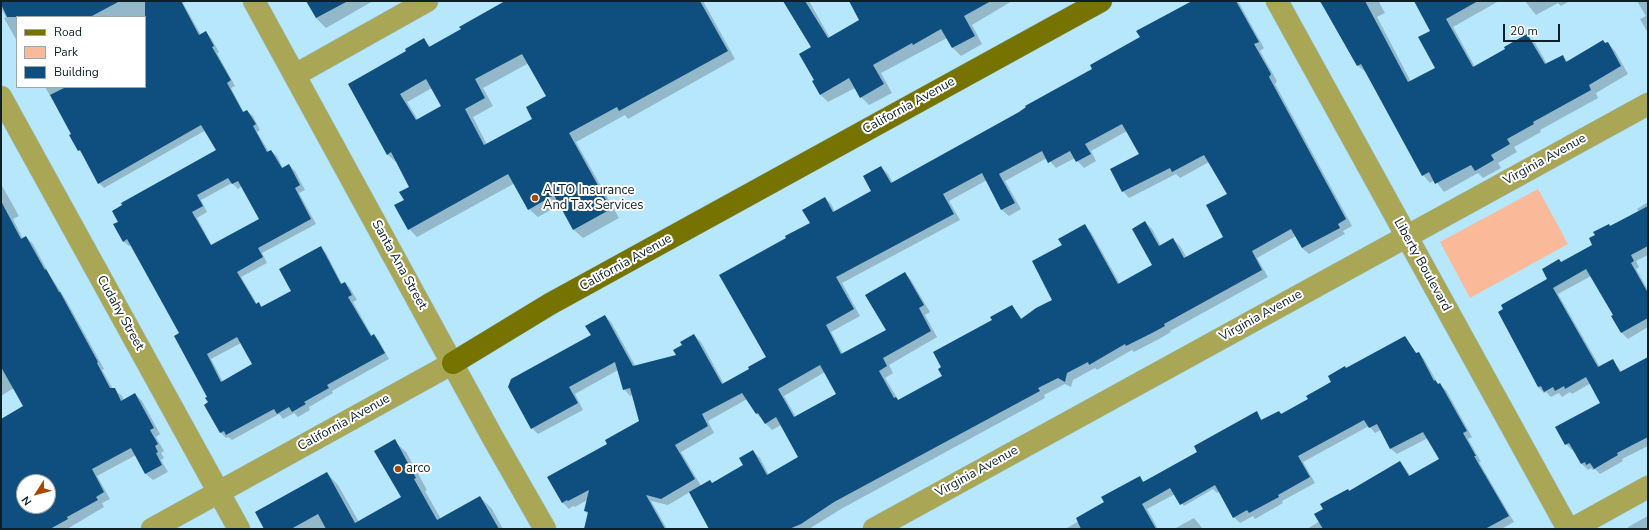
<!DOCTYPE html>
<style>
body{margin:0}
#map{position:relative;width:1649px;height:530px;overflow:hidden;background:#b7e7fd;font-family:"Nunito Sans",sans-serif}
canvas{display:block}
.frame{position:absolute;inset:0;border:2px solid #0d2028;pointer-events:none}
.legend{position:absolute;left:16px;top:16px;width:130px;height:72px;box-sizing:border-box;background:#fff;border:1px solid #9ea6a9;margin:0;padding:5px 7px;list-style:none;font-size:12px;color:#0d2028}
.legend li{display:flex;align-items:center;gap:8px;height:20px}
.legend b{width:20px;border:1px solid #9ea6a9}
.north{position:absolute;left:16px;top:474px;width:40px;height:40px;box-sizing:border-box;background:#fff;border:1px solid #9ea6a9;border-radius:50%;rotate:234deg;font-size:11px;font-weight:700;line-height:16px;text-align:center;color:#0d2028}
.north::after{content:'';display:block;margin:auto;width:14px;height:18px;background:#a74700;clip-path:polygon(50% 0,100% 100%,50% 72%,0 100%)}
.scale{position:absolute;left:1503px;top:24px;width:57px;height:18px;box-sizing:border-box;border:2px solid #0d2028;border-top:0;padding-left:5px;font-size:12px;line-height:14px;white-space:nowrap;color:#0d2028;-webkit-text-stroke:3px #fff;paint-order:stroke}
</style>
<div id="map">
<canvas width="1649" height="530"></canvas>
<div class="frame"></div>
<ul class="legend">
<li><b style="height:5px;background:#777300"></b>Road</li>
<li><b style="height:11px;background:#fab999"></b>Park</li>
<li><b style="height:11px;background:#0f4f80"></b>Building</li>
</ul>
<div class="north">N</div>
<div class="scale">20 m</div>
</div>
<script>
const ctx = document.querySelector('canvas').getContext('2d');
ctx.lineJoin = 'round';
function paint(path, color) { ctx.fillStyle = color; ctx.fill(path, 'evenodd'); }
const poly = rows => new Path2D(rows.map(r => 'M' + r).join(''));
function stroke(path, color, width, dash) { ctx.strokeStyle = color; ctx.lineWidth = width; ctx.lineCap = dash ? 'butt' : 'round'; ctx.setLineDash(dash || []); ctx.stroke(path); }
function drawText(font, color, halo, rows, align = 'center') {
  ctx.font = font + ' "Nunito Sans",sans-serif'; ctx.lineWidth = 4; ctx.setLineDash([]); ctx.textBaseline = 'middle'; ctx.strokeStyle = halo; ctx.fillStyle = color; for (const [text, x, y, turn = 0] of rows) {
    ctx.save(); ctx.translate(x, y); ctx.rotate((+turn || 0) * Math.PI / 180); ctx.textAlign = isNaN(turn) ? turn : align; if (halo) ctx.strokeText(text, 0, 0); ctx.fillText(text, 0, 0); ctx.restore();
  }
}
const green = poly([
 [1538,189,1568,244,1470,298,1440,242]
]);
const shadow = poly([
 [1,1,187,1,183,3,201,35,205,32,211,38,219,52,217,53,235,86,231,88,244,113,247,111,253,116,260,130,257,132,269,152,271,151,277,156,283,169,289,165,295,171,305,190,299,193,316,224,262,253,267,263,241,277,257,304,259,303,262,307,292,291,320,247,326,253,342,284,345,283,350,288,357,300,353,302,372,336,374,335,379,341,389,359,332,391,333,393,309,407,310,410,298,417,294,413,283,419,279,414,232,440,228,437,226,438,221,433,205,405,209,403,208,397,181,333,131,245,129,246,123,241,217,150,206,130,104,188,99,183,83,155,79,150,71,135,73,134,45,87,145,87,145,17,17,17,17,41,4,18,6,17,1,8],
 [232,183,238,189,242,186,260,219,212,246,197,218,207,212,201,200],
 [241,343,254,365,223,382,211,359],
 [307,1,373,1,326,28,316,18],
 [507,1,703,1,735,59,628,119,625,115,576,142,619,218,583,238,574,230,560,205,538,217,529,209,515,183,417,237,409,229,405,201,411,187,397,162,396,162,387,154,407,52,424,40,431,47,462,30],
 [529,63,548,96,533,119,487,145,473,117,493,106,483,88],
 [432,88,443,107,418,120,407,102],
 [783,1,809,1,830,38,861,20,850,1,1012,1,972,25,982,44,961,56,953,48,947,38,881,73,892,93,869,105,861,97,855,88,828,102,820,94,815,80,812,48],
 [1194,1,1238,1,1264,48,1260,51,1277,81,1275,84,1352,226,1343,231,1345,234,1309,254,1302,248,1296,236,1257,258,1268,277,1170,331,1171,332,1159,339,1134,352,1132,350,1097,370,1095,368,1073,380,1071,387,1065,384,1044,395,1045,398,841,509,809,529,709,529,690,492,668,505,651,501,667,529,585,529,589,515,585,511,587,500,575,507,573,506,569,509,562,502,608,445,640,422,633,395,630,396,624,389,618,370,575,394,583,410,538,434,532,428,605,316,611,322,636,367,677,356,683,345,694,335,701,342,724,384,751,369,767,358,788,238,811,223,825,198,831,204,835,212,873,191,881,167,888,174,893,183,1020,113,1093,69],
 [1127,131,1140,154,1123,191,1129,198,1176,174,1180,178,1209,162,1228,194,1225,237,1187,258,1180,246,1173,239,1161,246,1152,229,1145,222,1153,266,1120,284,1091,232,1085,226,1063,246,1053,300,1022,319,1012,306,993,320,944,376,899,401,885,378,893,373,889,365,937,337,925,315,930,312,911,280,905,273,887,330,843,354,831,332,860,316,842,283,960,220,949,201,987,180,1002,210,1009,216,1021,209,1005,181,1047,158,1056,168,1075,158,1084,168,1096,161,1091,151],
 [825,372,837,394,796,417,784,396],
 [747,399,757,414,772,430,781,425,800,458,769,475,760,458,753,451,745,465,712,484,701,486,681,452,714,433,708,421],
 [1319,1,1382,1,1379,2,1385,13,1377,17,1411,82,1436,68,1431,31,1415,1,1499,1,1453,27,1475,67,1506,49,1527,35,1535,43,1547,64,1562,56,1568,62,1608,43,1615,51,1628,74,1596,93,1598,98,1540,130,1541,132,1514,147,1517,152,1498,163,1501,168,1483,178,1478,173,1444,192,1435,180,1430,183,1423,175,1367,73,1358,66,1328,12],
 [1525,1,1570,1,1561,6,1558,3,1536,15],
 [1637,1,1648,1,1648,33,1640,19,1646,16],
 [1,184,19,216,13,219,23,239,26,237,33,244,49,274,66,300,104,369,102,370,113,389,122,396,124,400,135,394,142,401,160,434,156,437,164,451,161,453,164,458,161,460,168,472,153,480,146,474,136,455,97,476,110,499,102,503,104,507,67,529,1,529,1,420,25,407,14,388,1,396],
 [24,482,48,482,48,506,24,506],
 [1648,202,1648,255,1636,261,1639,267,1636,269,1648,290,1648,327,1628,339,1622,333,1612,317,1614,316,1591,276,1558,294,1600,367,1612,360,1622,372,1648,358,1648,446,1622,459,1623,461,1600,474,1595,469,1593,470,1591,468,1588,470,1582,464,1574,449,1572,450,1566,444,1601,403,1591,383,1572,394,1570,392,1562,397,1559,393,1551,397,1546,392,1544,393,1538,387,1499,312,1548,279,1562,263,1594,245,1609,225,1611,227,1639,212,1637,209],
 [1404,337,1417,354,1419,353,1424,359,1438,384,1446,390,1472,437,1468,439,1481,462,1479,462,1514,522,1501,529,1307,529,1320,521,1324,510,1348,490,1350,491,1400,462,1405,468,1411,477,1440,460,1428,438,1397,454,1391,449,1381,430,1375,433,1369,426,1303,462,1315,483,1282,501,1283,503,1255,519,1253,516,1240,523,1234,517,1220,491,1217,493,1213,489,1184,506,1175,494,1147,509,1158,529,1065,529,1079,521,1139,477,1144,482,1198,452,1256,413,1263,421,1279,412,1282,414,1309,399,1346,369],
 [394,441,406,452,427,490,425,491,441,519,480,497,492,509,503,529,266,529,327,473,338,485,359,522,402,498],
 [1648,516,1648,529,1629,529,1628,527],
 [1194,518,1203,529,1174,529]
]);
const building = poly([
 [1,1,120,1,90,17,7,17,1,4],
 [145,1,181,1,199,35,206,31,214,46,212,47,231,80,227,83,243,112,247,110,256,124,253,126,267,152,271,150,282,168,289,164,300,185,295,188,311,219,258,248,263,257,237,272,256,304,259,302,261,307,291,291,279,269,321,246,341,284,345,282,352,295,348,297,371,336,374,334,385,353,327,385,329,388,304,402,306,404,292,412,289,407,277,414,274,409,226,435,224,431,220,433,204,405,208,402,205,398,207,397,174,336,179,333,127,239,123,242,113,224,118,222,112,211,122,205,121,203,216,150,201,125,98,184,80,150,78,151,69,135,71,134,50,95,66,87,145,87],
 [228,178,232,184,238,181,259,219,211,245,192,212,203,206,197,195],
 [237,337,252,364,221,382,207,354],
 [306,1,348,1,316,18],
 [505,1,700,1,728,51,619,111,617,107,569,133,611,209,573,230,554,195,528,210,508,174,408,230,394,205,404,200,399,192,409,187,391,152,387,155,348,84,406,51,405,49,424,38,429,47,461,29,459,27],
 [522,54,546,96,526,107,532,119,484,145,465,109,485,98,475,79],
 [426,79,441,106,416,120,400,94],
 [783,1,805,1,828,38,859,20,849,1,991,1,964,16,975,36,952,48,941,29,913,45,912,43,873,65,884,84,860,98,849,78,820,95,812,81,814,80,799,54,811,47],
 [1192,1,1236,1,1259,42,1254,44,1271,74,1269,77,1346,219,1338,224,1340,228,1302,248,1291,229,1252,251,1262,270,1164,324,1165,326,1152,333,1126,346,1125,344,1089,365,1088,362,1067,373,1065,382,1058,378,1038,388,1040,391,1027,398,834,502,801,524,789,529,709,529,689,492,710,480,712,483,743,465,739,458,753,450,767,475,798,457,776,417,765,424,758,413,756,414,742,393,702,414,708,426,675,445,695,479,661,499,646,495,665,529,584,529,588,512,584,511,589,490,568,501,567,500,562,503,547,477,607,444,605,440,639,421,630,388,623,390,615,362,569,387,578,403,531,429,508,387,511,379,591,335,585,326,605,315,633,366,676,355,673,350,682,345,680,342,694,334,722,384,749,369,748,367,766,357,719,275,786,238,785,236,810,223,802,210,825,197,833,212,871,191,863,176,881,166,891,183,1019,112,1026,107,1025,106,1092,69,1090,65,1140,37,1136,31],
 [1122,124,1139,154,1110,169,1122,192,1170,168,1172,172,1204,155,1227,194,1206,205,1223,237,1184,258,1173,238,1159,246,1145,221,1132,229,1152,265,1118,284,1085,224,1058,239,1062,245,1032,261,1052,300,1036,308,1021,319,1012,305,990,317,992,320,933,352,941,367,938,369,942,376,898,400,896,397,894,398,879,371,887,366,883,358,931,331,919,308,924,305,905,272,865,295,886,330,841,354,826,325,854,309,836,277,954,214,943,194,982,173,1001,210,1015,203,999,174,1042,151,1048,163,1070,151,1076,162,1091,154,1085,144],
 [820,365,836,394,794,417,778,389],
 [1320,1,1365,1,1408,82,1435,68,1418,37,1430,31,1414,1,1478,1,1446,19,1473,67,1505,49,1504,47,1527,34,1545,64,1563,55,1566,62,1603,40,1605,43,1608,42,1621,66,1589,85,1591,90,1533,122,1534,124,1507,139,1510,144,1491,155,1494,160,1475,171,1471,165,1435,184,1429,172,1422,176,1361,64,1357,66],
 [1,201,21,239,26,236,45,270,46,269,59,292,60,292,98,362,97,363,110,388,115,388,121,401,135,393,154,428,150,430,158,444,155,446,158,452,156,453,162,465,145,474,131,448,92,469,104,492,96,497,98,500,67,517,68,519,50,529,1,529,1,419,23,406,1,367],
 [24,482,48,482,48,506,24,506],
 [1648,206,1648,246,1631,255,1634,261,1631,263,1648,293,1648,318,1621,333,1611,316,1613,315,1586,269,1553,288,1598,367,1613,359,1620,372,1648,357,1648,437,1617,453,1618,455,1594,469,1590,463,1586,465,1585,462,1581,464,1569,443,1565,445,1555,427,1600,403,1586,377,1565,389,1564,386,1555,391,1553,387,1544,392,1541,386,1538,387,1498,312,1503,309,1501,305,1547,279,1542,269,1559,259,1561,262,1592,245,1589,238,1595,235,1593,232,1609,224,1610,226],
 [1405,336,1416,353,1419,352,1434,381,1435,380,1438,384,1440,383,1467,431,1463,433,1476,456,1474,456,1509,516,1485,529,1323,529,1314,514,1323,509,1320,504,1348,489,1349,491,1400,461,1409,476,1439,459,1423,432,1390,449,1377,424,1369,428,1364,420,1298,456,1310,477,1278,495,1279,497,1249,513,1247,510,1233,518,1215,485,1180,505,1170,488,1142,504,1156,529,1081,529,1076,518,1104,502,1101,497,1140,476,1143,482,1197,452,1194,446,1257,411,1261,420,1279,411,1281,414,1308,399,1306,396,1331,382,1328,376,1345,366,1346,368],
 [395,439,416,478,414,479,437,520,480,496,499,529,326,529,318,514,291,529,264,529,255,512,327,472,355,523,401,497,374,451]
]);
const minor = poly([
 [254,1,493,438,545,529],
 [1277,1,1568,529],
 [295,75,427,1],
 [1,97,239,529],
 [152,529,453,363],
 [874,529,1648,104],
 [1572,529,1648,487]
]);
const major = poly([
 [453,363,550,304,1101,1]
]);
const markers = [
 [535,198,4,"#a74700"],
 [398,469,4,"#a74700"]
];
const streetNames = [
 ["California Avenue",909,106,-29],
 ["Virginia Avenue",1545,160,-29],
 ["California Avenue",626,263,-29],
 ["Santa Ana Street",399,265,61],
 ["Liberty Boulevard",1422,265,61],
 ["Cudahy Street",120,313,61],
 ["Virginia Avenue",1261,316,-29],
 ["California Avenue",344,423,-29],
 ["Virginia Avenue",977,472,-29]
];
const poiNames = [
 ["ALTO Insurance",543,191],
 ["And Tax Services",543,206],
 ["arco",406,469]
];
paint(green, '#fab999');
paint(shadow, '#0003');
paint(building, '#0f4f80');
stroke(minor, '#98c3d7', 23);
stroke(major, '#98c3d7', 23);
stroke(minor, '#a9a656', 22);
stroke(major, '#777300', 22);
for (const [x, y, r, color] of markers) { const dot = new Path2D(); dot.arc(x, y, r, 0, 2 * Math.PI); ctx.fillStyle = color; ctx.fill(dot); stroke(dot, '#fff', 1.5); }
drawText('13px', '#0d2028', '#fff', streetNames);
drawText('13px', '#0d2028', '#fff', poiNames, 'left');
</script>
